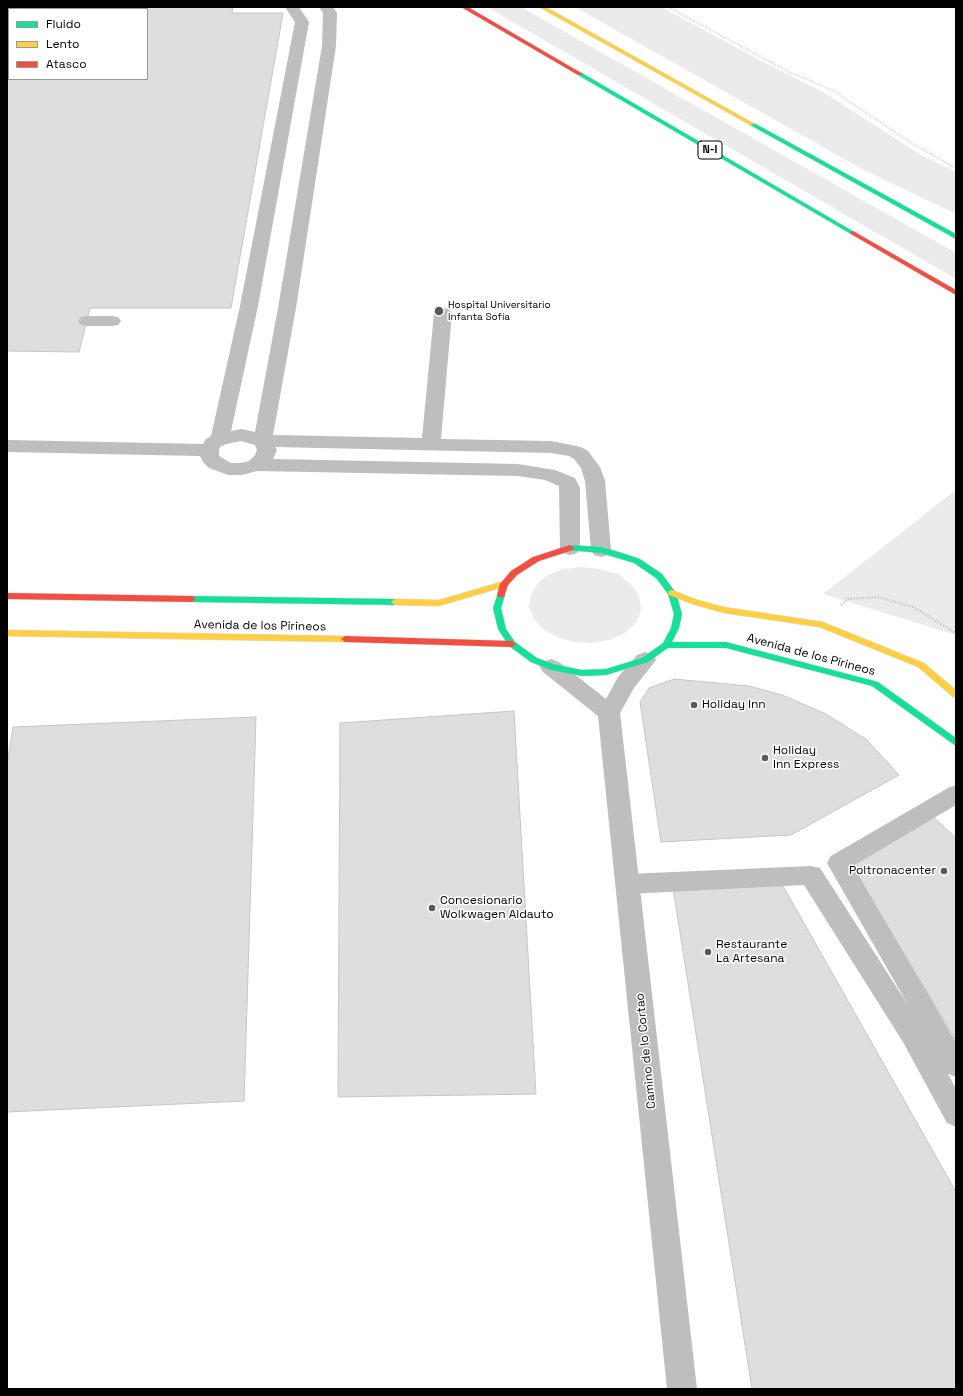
<!DOCTYPE html>
<meta charset="utf-8">
<style>
body{margin:0}
#map{position:relative;width:963px;height:1396px;overflow:hidden;background:#fff;font-family:"Space Grotesk",sans-serif}
canvas{display:block}
.frame{position:absolute;inset:0;border:8px solid #000;pointer-events:none}
.legend{position:absolute;left:8px;top:8px;width:140px;height:72px;box-sizing:border-box;background:#fff;border:1px solid #999;margin:0;padding:5px 7px;list-style:none;font-size:12px;color:#000}
.legend li{display:flex;align-items:center;gap:8px;height:20px}
.legend b{width:20px;border:1px solid #999}
</style>
<div id="map">
<canvas width="963" height="1396"></canvas>
<div class="frame"></div>
<ul class="legend">
<li><b style="height:5px;background:#16e098"></b>Fluido</li>
<li><b style="height:5px;background:#ffcf43"></b>Lento</li>
<li><b style="height:5px;background:#f24e42"></b>Atasco</li>
</ul>
</div>
<script>
const ctx = document.querySelector('canvas').getContext('2d');
ctx.lineJoin = 'round';
function paint(path, color) { ctx.fillStyle = color; ctx.fill(path, 'evenodd'); }
const poly = rows => new Path2D(rows.map(r => 'M' + r).join(''));
function stroke(path, color, width, dash) { ctx.strokeStyle = color; ctx.lineWidth = width; ctx.lineCap = dash ? 'butt' : 'round'; ctx.setLineDash(dash || []); ctx.stroke(path); }
function drawText(font, color, halo, rows, align = 'center') {
  ctx.font = font + ' "Space Grotesk",sans-serif'; ctx.lineWidth = 3; ctx.setLineDash([]); ctx.textBaseline = 'middle'; ctx.strokeStyle = halo; ctx.fillStyle = color; for (const [text, x, y, turn = 0] of rows) {
    ctx.save(); ctx.translate(x, y); ctx.rotate((+turn || 0) * Math.PI / 180); ctx.textAlign = isNaN(turn) ? turn : align; if (halo) ctx.strokeText(text, 0, 0); ctx.fillText(text, 0, 0); ctx.restore();
  }
}
const green = poly([
 [487,7,521,7,956,253,956,279],
 [575,7,661,7,767,64,823,92,921,155,956,172,956,214,860,168],
 [956,490,956,635,823,594],
 [581,567,600,569,618,574,631,584,639,596,641,609,637,622,625,633,609,640,592,643,574,642,557,637,543,629,534,619,529,607,531,595,537,584,548,575,563,569]
]);
const building = poly([
 [107,7,233,7,232,13,283,13,231,308,90,308,79,352,7,351,7,10,9,10,9,79,147,79,147,9,107,9,107,7],
 [674,679,749,686,782,695,826,714,867,740,899,775,791,835,661,842,640,702,649,688,674,679],
 [514,711,536,1094,338,1097,340,723,514,711],
 [256,717,244,1101,7,1112,7,765,13,727,256,717],
 [930,814,956,838,956,1040,848,862,930,814],
 [779,879,956,1192,956,1389,752,1389,673,888,779,879]
]);
const pathFar1 = poly([
 [668,7,789,72,832,90,913,144,956,168]
]);
const path = poly([
 [841,605,848,599,879,597,913,607,956,633]
]);
const lane = poly([
 [285,7,299,7,309,22,258,306,231,431,241,429,255,432,278,308,322,46,323,13,319,7,333,7,337,13,336,46,296,308,273,435,422,438,434,313,437,309,443,308,449,309,452,313,441,439,551,441,581,447,588,451,600,467,605,481,611,550,608,555,601,557,594,555,591,550,585,481,581,468,574,459,569,456,551,453,275,447,277,450,273,459,518,464,555,470,575,478,580,488,580,548,577,553,570,555,563,553,560,548,559,486,545,480,518,476,257,471,242,475,228,475,209,468,203,462,200,456,7,452,7,440,203,444,206,439,211,436,240,306,295,22,285,7],
 [241,441,255,445,257,450,255,455,249,461,241,463,231,463,219,456,219,450,220,447,226,444,241,441],
 [87,316,112,316,118,317,121,321,118,325,112,326,87,326,81,325,78,321,81,317,87,316],
 [956,785,956,805,853,866,956,1042,956,1077,948,1074,956,1089,956,1127,947,1123,903,1042,804,885,628,894,619,891,616,884,619,877,628,874,811,866,820,868,908,1005,827,863,831,856,948,788,956,785]
]);
const street = poly([
 [645,652,653,655,656,660,634,688,620,713,697,1389,667,1389,598,716,543,672,540,667,543,662,551,659,559,662,606,699,618,677,637,655,645,652]
]);
const fast = poly([
 [578,73,582,73,856,233,853,235,851,234,578,75,578,73],
 [750,123,754,123,956,234,956,239,750,125,750,123],
 [570,545,601,547,619,552,640,559,662,574,676,593,682,614,679,628,672,642,726,642,878,682,956,738,956,746,872,686,726,648,668,648,648,662,606,675,582,676,551,670,531,662,509,646,498,629,493,608,498,593,501,592,505,595,501,608,506,629,515,642,537,658,553,664,582,670,606,669,642,658,663,643,671,628,674,614,668,594,656,578,634,563,601,553,567,550,566,548,570,545],
 [192,596,395,599,399,602,395,605,192,602,188,599,192,596]
]);
const slow = poly([
 [539,7,546,7,755,124,750,125,539,7],
 [504,581,508,584,507,586,439,606,395,605,391,602,395,599,439,600,504,581],
 [672,590,698,600,724,607,823,622,924,663,956,690,956,698,953,697,918,667,819,627,724,613,692,604,669,595,668,593,669,591,672,590],
 [7,630,345,636,349,639,345,642,7,636,7,630]
]);
const jam = poly([
 [461,7,468,7,583,74,578,75,461,7],
 [853,231,956,290,956,295,851,234,850,233,853,231],
 [570,545,574,548,573,550,539,561,517,575,508,585,504,597,498,597,497,595,500,584,511,571,533,557,570,545],
 [7,593,192,596,196,599,192,602,7,599,7,593],
 [345,636,512,641,516,644,512,647,345,642,341,639,345,636]
]);
const markers = [
 [439,311,5,"#595959"],
 [694,705,4,"#595959"],
 [765,758,4,"#595959"],
 [944,871,4,"#595959"],
 [432,908,4,"#595959"],
 [708,952,4,"#595959"]
];
const farPoinames = [
 ["Hospital Universitario",448,305],
 ["Infanta Sofía",448,317]
];
const shields = [
 [710,150,24]
];
const shieldNames = [
 ["N-I",710,150]
];
const streetNames = [
 ["Avenida de los Pirineos",260,626,1],
 ["Avenida de los Pirineos",811,655,15],
 ["Camino de lo Cortao",646,1051,-96]
];
const poiNames = [
 ["Holiday Inn",702,705],
 ["Holiday",773,751],
 ["Inn Express",773,765],
 ["Poltronacenter",936,871,"right"],
 ["Concesionario",440,901],
 ["Wolkwagen Aldauto",440,915],
 ["Restaurante",716,945],
 ["La Artesana",716,959]
];
paint(green, '#ebebeb');
paint(building, '#dedede');
stroke(building, '#c6c6c6', 1);
stroke(fast, '#dbdbdb', 1);
stroke(slow, '#dbdbdb', 1);
stroke(jam, '#dbdbdb', 1);
stroke(pathFar1, '#b9b9b9', 2, [0.5, 1.5]);
stroke(path, '#b9b9b9', 2.5, [1, 2]);
paint(lane, '#bebebe');
paint(street, '#bebebe');
paint(fast, '#16e098');
paint(slow, '#ffcf43');
paint(jam, '#f24e42');
for (const [x, y, r, color] of markers) { const dot = new Path2D(); dot.arc(x, y, r, 0, 2 * Math.PI); ctx.fillStyle = color; ctx.fill(dot); stroke(dot, '#fff', 1.5); }
drawText('10px', '#000', '#fff', farPoinames, 'left');
for (const [x, y, w] of shields) { const box = new Path2D(); box.roundRect(x - w / 2, y - 9, w, 18, 3); ctx.fillStyle = '#fff'; ctx.fill(box); stroke(box, '#000', 1); }
drawText('bold 11px', '#000', null, shieldNames);
drawText('12px', '#000', '#fff', streetNames);
drawText('12px', '#000', '#fff', poiNames, 'left');
</script>
